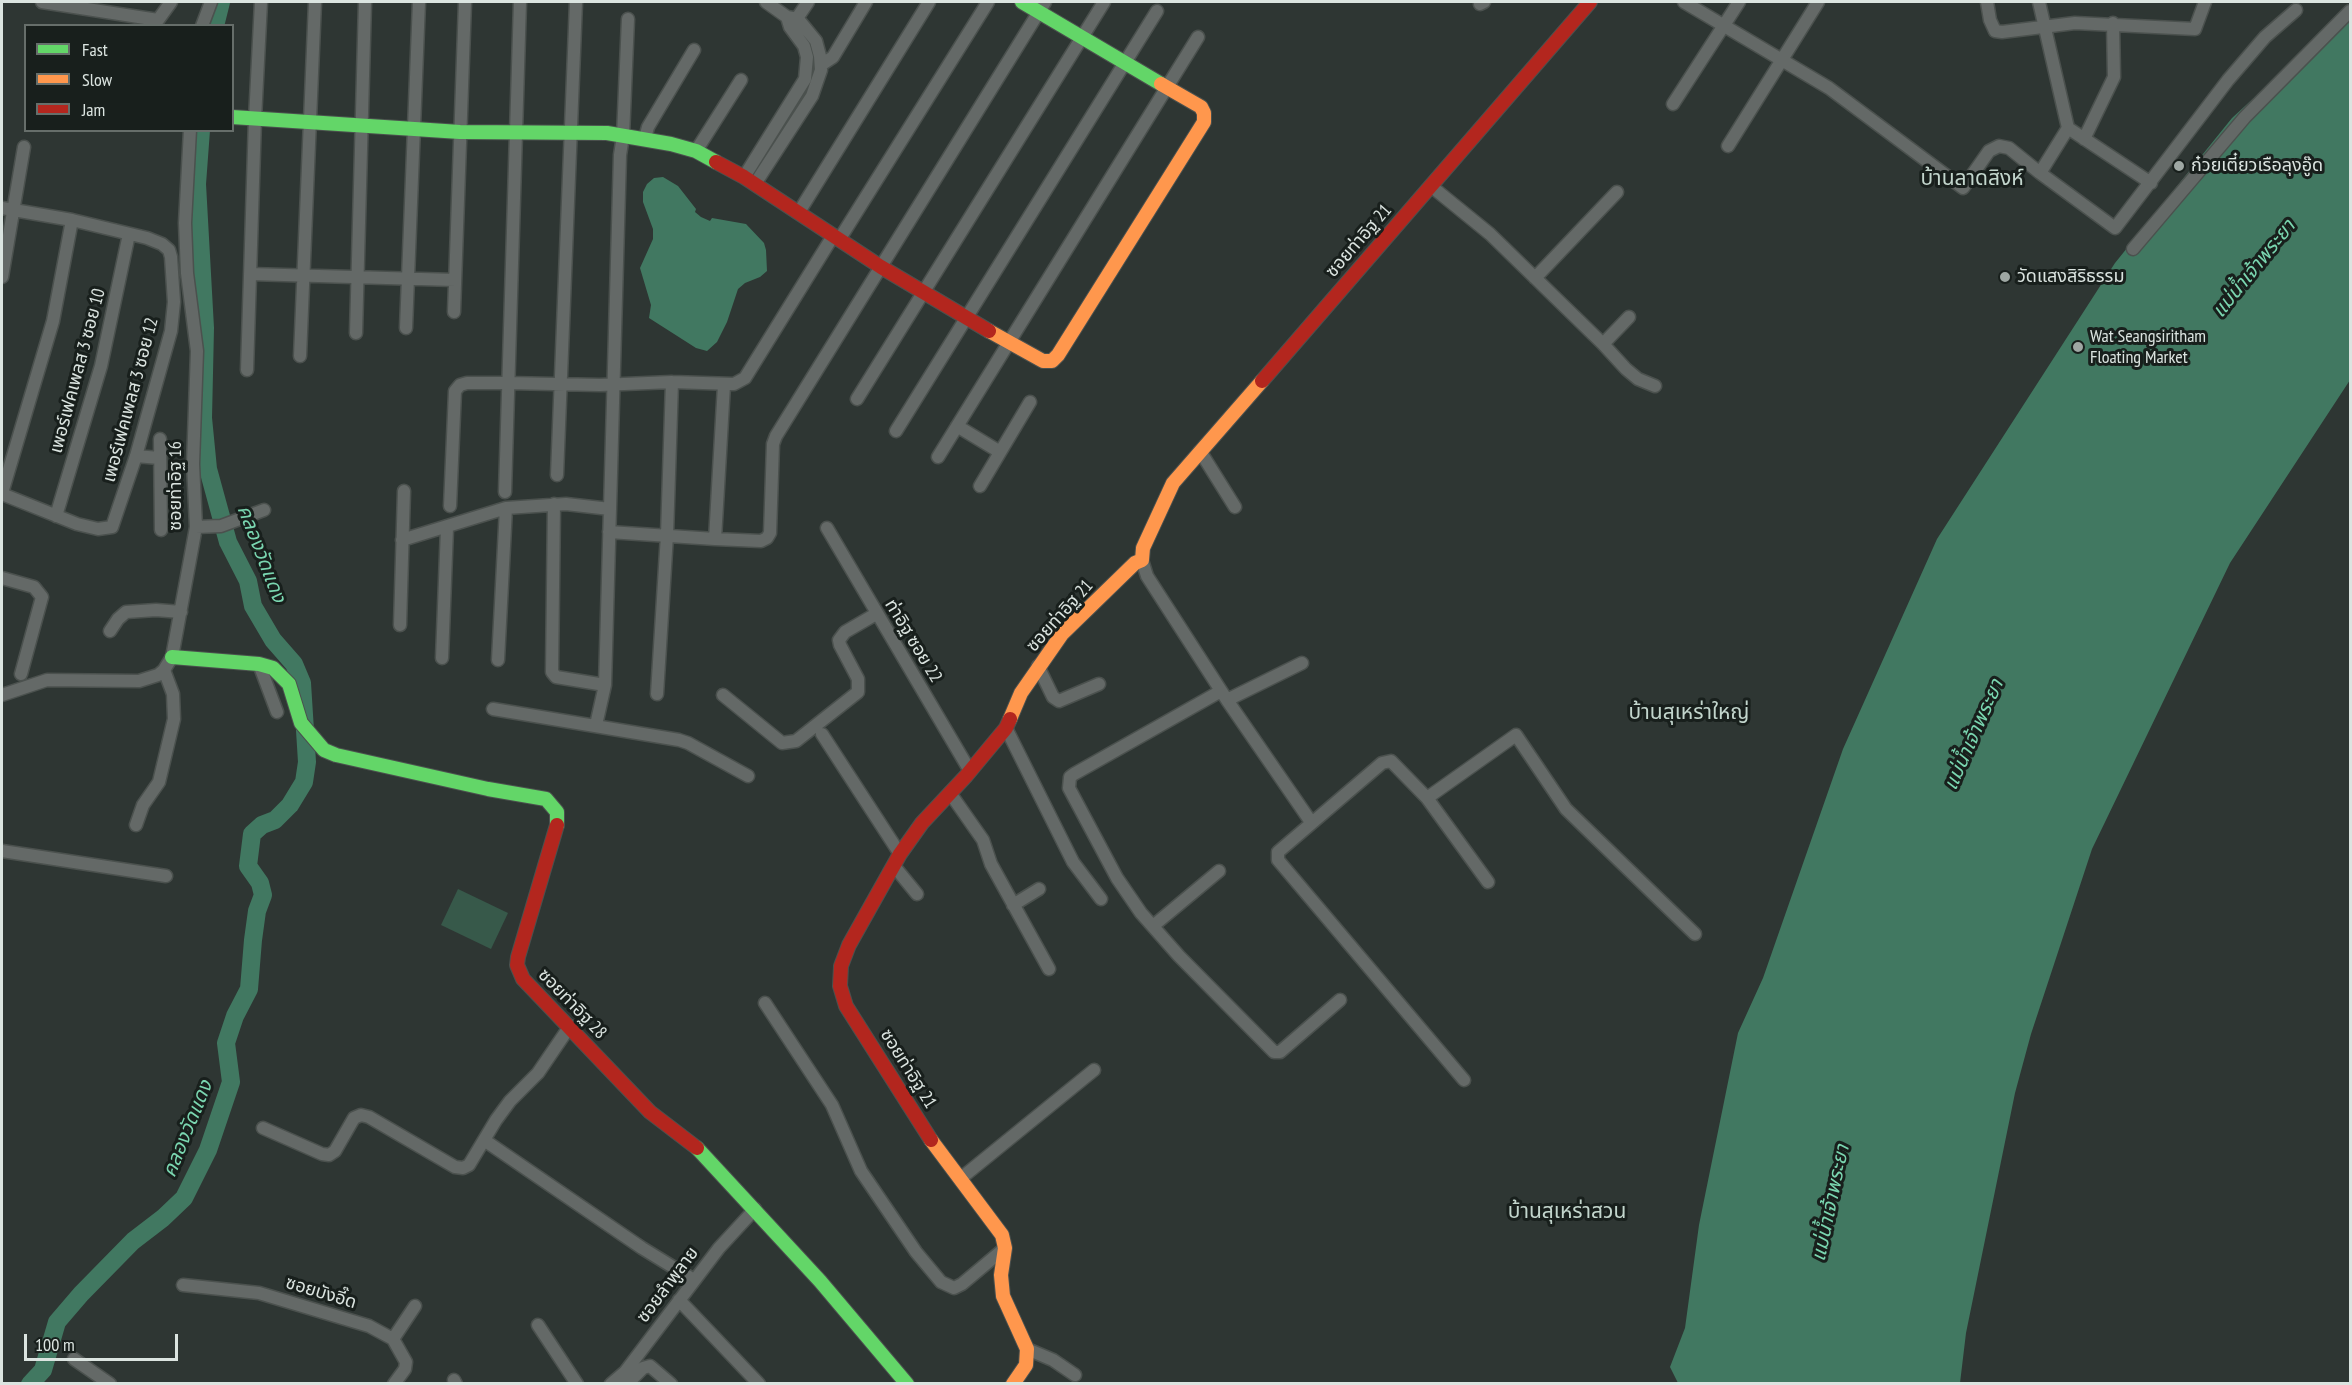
<!DOCTYPE html>
<meta charset="utf-8">
<style>
body{margin:0}
#map{position:relative;width:2352px;height:1385px;overflow:hidden;background:#2e3633;font-family:"PT Sans Narrow",sans-serif}
canvas{display:block}
.frame{position:absolute;inset:0;border:3px solid #dbe4e0;pointer-events:none}
.legend{position:absolute;left:24px;top:24px;width:210px;height:108px;box-sizing:border-box;background:#181f1c;border:2px solid #666e6a;margin:0;padding:8px 10px;list-style:none;font-size:18px;color:#dbe4e0}
.legend li{display:flex;align-items:center;gap:12px;height:30px}
.legend b{width:30px;border:2px solid #666e6a}
.scale{position:absolute;left:24px;top:1334px;width:154px;height:27px;box-sizing:border-box;border:3px solid #dbe4e0;border-top:0;padding-left:8px;font-size:18px;line-height:21px;white-space:nowrap;color:#dbe4e0;-webkit-text-stroke:4px #181f1c;paint-order:stroke}
</style>
<div id="map">
<canvas width="2352" height="1385"></canvas>
<div class="frame"></div>
<ul class="legend">
<li><b style="height:8px;background:#63d668"></b>Fast</li>
<li><b style="height:8px;background:#ff974d"></b>Slow</li>
<li><b style="height:8px;background:#b3261e"></b>Jam</li>
</ul>
<div class="scale">100 m</div>
</div>
<script>
const ctx = document.querySelector('canvas').getContext('2d');
ctx.lineJoin = 'round';
function paint(path, color) { ctx.fillStyle = color; ctx.fill(path, 'evenodd'); }
const poly = rows => new Path2D(rows.map(r => 'M' + r).join(''));
function stroke(path, color, width, dash) { ctx.strokeStyle = color; ctx.lineWidth = width; ctx.lineCap = dash ? 'butt' : 'round'; ctx.setLineDash(dash || []); ctx.stroke(path); }
function drawText(font, color, halo, rows, align = 'center') {
  ctx.font = font + ' "PT Sans Narrow","Noto Sans Thai",sans-serif'; ctx.lineWidth = 6; ctx.setLineDash([]); ctx.textBaseline = 'middle'; ctx.strokeStyle = halo; ctx.fillStyle = color; for (const [text, x, y, turn = 0] of rows) {
    ctx.save(); ctx.translate(x, y); ctx.rotate((+turn || 0) * Math.PI / 180); ctx.textAlign = isNaN(turn) ? turn : align; if (halo) ctx.strokeText(text, 0, 0); ctx.fillText(text, 0, 0); ctx.restore();
  }
}
const green = poly([
 [458,889,508,913,491,949,441,925]
]);
const water = poly([
 [2350,14,2350,380,2230,563,2092,849,2031,1034,2015,1093,1966,1333,1960,1383,1678,1383,1670,1367,1685,1328,1699,1225,1738,1033,1763,978,1843,749,1937,539,2115,263,2232,118,2293,62],
 [663,177,678,186,696,209,695,212,701,217,710,221,712,218,746,224,764,243,766,250,767,271,760,277,745,283,738,289,727,322,717,342,707,351,696,348,649,318,651,305,640,268,653,239,653,229,643,202,643,192,647,184,654,178]
]);
const river = poly([
 [215,26,221,2],
 [30,1384,43,1370,57,1322,81,1294,133,1241,163,1218,184,1198,208,1150,231,1082,226,1043,235,1016,249,989,253,940,257,911,263,895,260,883,248,866,252,834,262,825,275,820,290,805,304,782,307,762,302,683,294,664,273,640,253,606,248,581,228,542,208,469,203,418,205,328,197,184,201,130]
]);
const street = poly([
 [42,2,158,20,171,2],
 [1684,2,1829,88,1963,188,1989,151,1999,146,2009,148,2040,173,2115,228,2228,80,2265,37,2296,10],
 [1987,2,1990,20,1995,31,2002,32,2075,23,2195,29,2205,2],
 [2039,2,2068,128,2040,173],
 [1480,4,1484,2],
 [793,24,808,2],
 [202,26,211,2],
 [821,65,833,57,866,2],
 [1673,104,1739,2],
 [2068,128,2151,183],
 [645,138,648,127,694,50],
 [2084,139,2114,77,2113,23],
 [1728,146,1818,2],
 [696,151,741,80],
 [744,177,805,79,807,57,804,46,790,27,787,17],
 [755,184,812,96,821,70,820,56,816,41,798,19,787,17,766,2],
 [1431,186,1490,234,1603,344,1626,369,1638,379,1655,386],
 [2,208,72,220,147,238,162,244,169,250,171,257,174,302,171,331,136,456,112,527,98,529,77,524,2,494],
 [799,212,929,2],
 [839,240,988,2],
 [2133,249,2245,117,2350,11],
 [250,274,455,280],
 [2,277,24,147],
 [1535,278,1617,192],
 [454,312,465,2],
 [406,328,419,2],
 [356,333,365,2],
 [1603,344,1629,317],
 [300,356,315,2],
 [247,370,255,119,261,2],
 [857,399,1104,2],
 [957,426,1000,452],
 [896,431,1157,11],
 [160,439,161,530],
 [1200,451,1235,507],
 [136,456,159,458],
 [938,457,1198,37],
 [557,475,576,2],
 [980,486,1030,402],
 [505,492,520,2],
 [2,493,53,321,72,220],
 [554,504,552,672,556,677,605,685],
 [450,506,455,391,460,385,467,383,508,383,600,385,672,382,734,384,745,378,833,236],
 [56,516,101,366,129,234],
 [196,527,221,526,264,510],
 [827,528,970,771],
 [609,532,715,539,761,541,767,538,770,533,773,444,776,436,1045,2],
 [715,539,724,385],
 [402,540,506,508,566,504,610,509],
 [1142,560,1147,576,1227,700,1311,822],
 [2,578,34,587,42,597,21,674],
 [400,625,404,491],
 [110,631,118,619,126,612,156,610,181,612],
 [442,658,447,528],
 [498,660,506,508],
 [259,664,277,712],
 [1038,666,1053,697,1059,701,1099,684],
 [1221,691,1074,774,1070,777,1069,788,1117,878,1141,913,1179,956,1274,1052,1280,1052,1340,1000],
 [657,694,667,535,672,382],
 [2,695,47,680,139,681,158,675,164,670,172,657,196,527,193,464,197,351,187,273,185,223,190,130],
 [723,695,782,743,796,741,858,692,858,679,840,645,839,640,845,632,876,614],
 [1227,700,1302,663],
 [493,709,679,740,688,743,748,776],
 [596,725,605,685,620,155,623,136,628,19],
 [1006,728,1073,862,1101,899],
 [822,734,900,854],
 [950,793,983,840,991,864,1049,969],
 [1427,798,1516,735,1566,809,1695,934],
 [136,825,143,805,159,782,174,719,173,694,164,670],
 [2,851,166,876],
 [894,866,917,894],
 [1013,905,1039,889],
 [1153,926,1219,871],
 [765,1003,832,1105,861,1171,916,1252,941,1282,954,1288,962,1284,1005,1248],
 [1464,1080,1278,860,1278,852,1382,763,1391,761,1427,798,1488,882],
 [263,1128,322,1154,329,1155,335,1151,354,1118,361,1115,369,1117,455,1167,463,1168,469,1165,496,1120,510,1101,538,1073,570,1026],
 [484,1140,642,1248,694,1280],
 [960,1179,1094,1070],
 [183,1285,259,1293,369,1326,393,1339,406,1362,405,1369,394,1384],
 [679,1300,759,1384],
 [538,1325,577,1384],
 [393,1339,415,1306],
 [1027,1349,1053,1360,1075,1375],
 [74,1359,110,1384],
 [454,1380,456,1384],
 [611,1384,625,1372,719,1248,755,1209],
 [627,1384,643,1368,650,1366,671,1384]
]);
const fast = poly([
 [1022,2,1161,84],
 [232,117,460,132,607,133,671,144,696,151,716,162],
 [172,657,259,664,273,668,289,684,301,723,324,750,336,755,488,789,546,799,557,812,557,825],
 [697,1148,820,1281,907,1384]
]);
const slow = poly([
 [989,331,1043,361,1052,361,1058,355,1204,122,1204,113,1201,107,1161,84],
 [1010,719,1021,693,1062,634,1135,563,1142,560,1143,548,1173,483,1262,381],
 [931,1140,1002,1235,1005,1248,1001,1275,1003,1296,1027,1349,1026,1365,1013,1384]
]);
const jam = poly([
 [716,162,744,177,881,267,989,331],
 [1262,381,1590,2],
 [557,825,518,957,517,965,523,979,650,1112,697,1148],
 [931,1140,846,1006,840,986,841,966,849,945,900,854,922,823,966,776,1006,728,1010,719]
]);
const markers = [
 [2179,166,6,"#9ea7a3"],
 [2005,277,6,"#9ea7a3"],
 [2078,347,6,"#9ea7a3"]
];
const poiNames = [
 ["ก๋วยเตี๋ยวเรือลุงอู๊ด",2191,166],
 ["วัดแสงสิริธรรม",2017,277],
 ["Wat Seangsiritham",2090,337],
 ["Floating Market",2090,358]
];
const streetNames = [
 ["ซอยท่าอิฐ 21",1359,241,-49],
 ["เพอร์เฟคเพลส 3 ซอย 10",78,371,-75],
 ["เพอร์เฟคเพลส 3 ซอย 12",131,400,-75],
 ["ซอยท่าอิฐ 16",176,486,-90],
 ["ซอยท่าอิฐ 21",1060,616,-48],
 ["ท่าอิฐ ซอย 22",913,641,59],
 ["ซอยท่าอิฐ 28",572,1004,46],
 ["ซอยท่าอิฐ 21",908,1069,58],
 ["ซอยลำพูลาย",668,1285,-53],
 ["ซอยบังอี๊ด",321,1293,17]
];
const waterNames = [
 ["แม่น้ำเจ้าพระยา",2254,269,-51],
 ["คลองวัดแดง",261,554,69],
 ["แม่น้ำเจ้าพระยา",1974,735,-66],
 ["คลองวัดแดง",188,1129,-68],
 ["แม่น้ำเจ้าพระยา",1831,1203,-78]
];
const quarterNames = [
 ["บ้านลาดสิงห์",1972,179],
 ["บ้านสุเหร่าใหญ่",1689,713],
 ["บ้านสุเหร่าสวน",1567,1212]
];
paint(green, '#37594a');
paint(water, '#417861');
stroke(river, '#417861', 18);
stroke(street, '#4b514e', 15);
stroke(fast, '#4b514e', 16);
stroke(slow, '#4b514e', 16);
stroke(jam, '#4b514e', 16);
stroke(street, '#646967', 12);
stroke(fast, '#63d668', 14);
stroke(slow, '#ff974d', 14);
stroke(jam, '#b3261e', 14);
for (const [x, y, r, color] of markers) { const dot = new Path2D(); dot.arc(x, y, r, 0, 2 * Math.PI); ctx.fillStyle = color; ctx.fill(dot); stroke(dot, '#181f1c', 2); }
drawText('18px', '#dbe4e0', '#181f1c', poiNames, 'left');
drawText('18px', '#dbe4e0', '#181f1c', streetNames);
drawText('italic 20px', '#7ad6b0', '#181f1c', waterNames);
drawText('21px', '#c2d5cc', '#181f1c', quarterNames);
</script>
